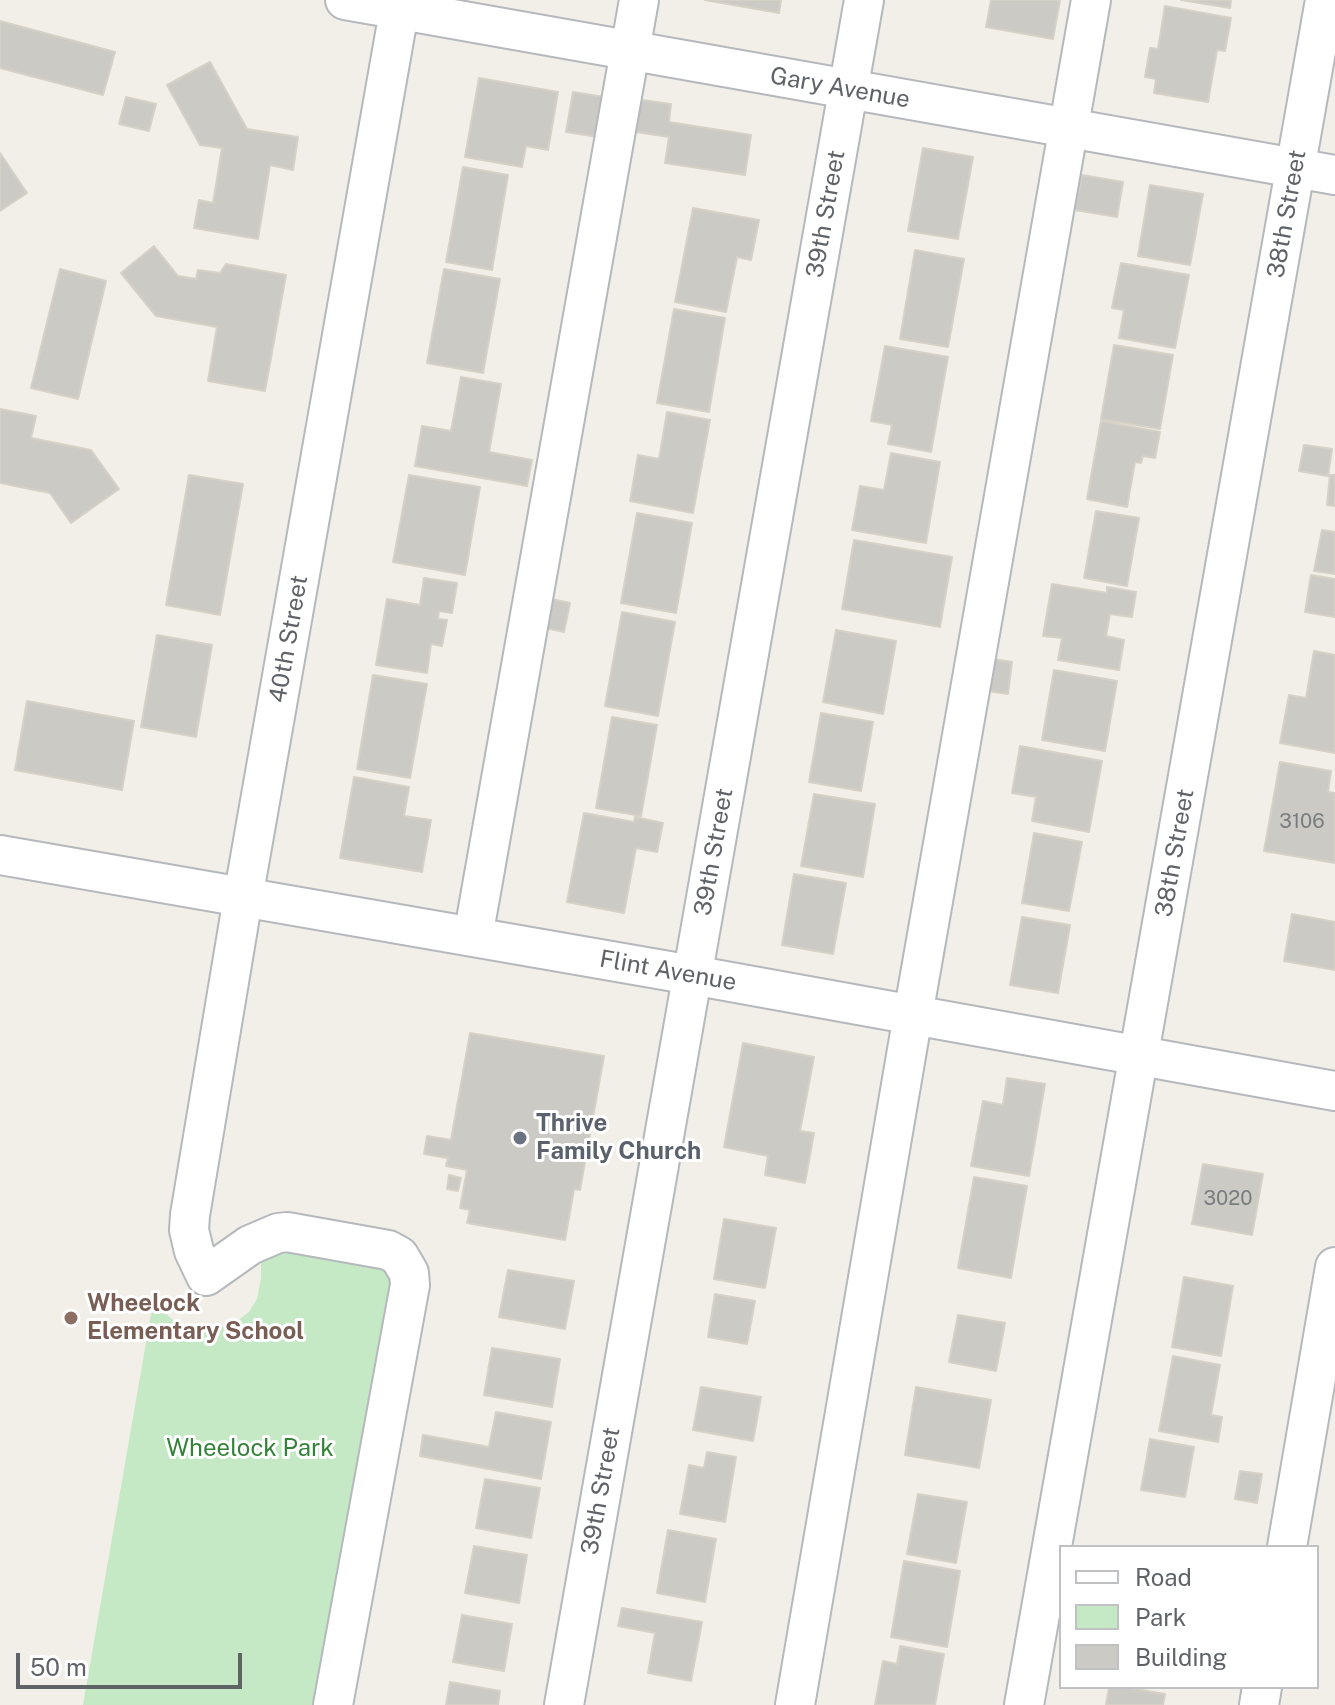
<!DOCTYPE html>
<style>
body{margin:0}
#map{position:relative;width:1335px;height:1705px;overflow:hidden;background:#f1efe8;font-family:"Public Sans",sans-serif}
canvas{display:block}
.legend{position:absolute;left:1059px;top:1545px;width:260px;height:144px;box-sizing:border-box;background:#fff;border:2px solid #bfc1c3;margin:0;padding:10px 14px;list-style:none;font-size:24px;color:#5f6368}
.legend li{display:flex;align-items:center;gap:16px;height:40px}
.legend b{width:40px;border:2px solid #bfc1c3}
.scale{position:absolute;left:16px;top:1653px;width:226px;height:36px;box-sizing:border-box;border:4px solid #5f6368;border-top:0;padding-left:10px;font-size:24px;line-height:28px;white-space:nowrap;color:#5f6368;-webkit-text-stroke:6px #fff;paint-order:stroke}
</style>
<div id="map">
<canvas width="1335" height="1705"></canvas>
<ul class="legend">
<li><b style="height:10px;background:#fff"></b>Road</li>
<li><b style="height:22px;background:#c5e8c5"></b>Park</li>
<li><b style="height:22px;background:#cccac5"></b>Building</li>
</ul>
<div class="scale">50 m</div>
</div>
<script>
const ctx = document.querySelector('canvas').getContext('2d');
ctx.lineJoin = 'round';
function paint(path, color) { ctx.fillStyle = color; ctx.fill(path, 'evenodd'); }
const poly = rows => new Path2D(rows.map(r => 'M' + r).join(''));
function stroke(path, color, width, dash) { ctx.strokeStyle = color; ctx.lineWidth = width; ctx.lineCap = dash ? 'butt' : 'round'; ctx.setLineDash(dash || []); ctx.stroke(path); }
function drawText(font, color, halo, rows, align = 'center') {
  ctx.font = font + ' "Public Sans",sans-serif'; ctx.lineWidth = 6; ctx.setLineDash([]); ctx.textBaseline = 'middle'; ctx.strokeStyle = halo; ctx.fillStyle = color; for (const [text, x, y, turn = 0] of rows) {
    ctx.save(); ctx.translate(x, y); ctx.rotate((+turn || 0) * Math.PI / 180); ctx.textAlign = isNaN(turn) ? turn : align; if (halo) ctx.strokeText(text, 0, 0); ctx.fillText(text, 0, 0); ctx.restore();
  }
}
const green = poly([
 [266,1247,396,1270,324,1705,83,1705,151,1314,156,1309,162,1310,177,1324,196,1330,213,1330,233,1324,249,1312,257,1299,261,1278,261,1256]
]);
const building = poly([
 [705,0,781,0,779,13,705,0],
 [991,0,1060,0,1053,39,986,27,991,0],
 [1181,0,1231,0,1230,8,1181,0],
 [1165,6,1231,18,1225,51,1217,50,1208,102,1154,93,1156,79,1145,77,1150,48,1158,49,1165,6],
 [0,21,115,52,103,95,0,68,0,21],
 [210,62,247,129,298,137,293,170,270,165,258,239,194,228,199,200,213,203,222,148,200,145,167,85,210,62],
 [479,78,558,92,548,150,526,146,522,167,465,157,479,78],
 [573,92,605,97,598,137,566,132,573,92],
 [126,97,156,104,149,131,119,124,126,97],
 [635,99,671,104,669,122,751,135,745,175,665,163,669,137,630,131,635,99],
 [923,148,973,157,958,239,908,231,923,148],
 [0,153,27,193,0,211,0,153],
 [463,167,508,175,492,270,446,262,463,167],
 [1082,175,1123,182,1117,217,1075,210,1082,175],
 [1150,185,1203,194,1190,265,1138,256,1150,185],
 [693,208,759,220,751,260,737,257,726,312,675,302,693,208],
 [154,246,178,276,196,279,198,270,220,273,226,264,286,275,265,391,208,381,217,327,156,316,121,273,154,246],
 [915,250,964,259,948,347,900,339,915,250],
 [1121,263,1189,275,1175,348,1119,338,1124,310,1112,308,1121,263],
 [60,269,106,281,78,399,31,388,60,269],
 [444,269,500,279,483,373,427,363,444,269],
 [674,309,725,318,709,412,657,403,674,309],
 [1114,345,1173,355,1160,429,1101,419,1114,345],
 [885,346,948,357,931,452,888,444,892,425,871,421,885,346],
 [461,377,501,384,489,452,532,460,527,486,415,466,422,426,451,431,461,377],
 [0,409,36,416,31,438,91,450,119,489,71,523,50,493,0,483,0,409],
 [667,412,710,420,693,513,630,501,638,455,659,459,667,412],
 [1101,421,1160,432,1155,458,1143,456,1141,463,1135,462,1127,507,1087,499,1101,421],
 [1304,445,1332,449,1328,476,1299,471,1304,445],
 [891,453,940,462,926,543,852,530,860,486,884,490,891,453],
 [189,475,243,484,220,615,166,605,189,475],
 [409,475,480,487,465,575,393,562,409,475],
 [1330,475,1335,475,1335,506,1327,505,1330,475],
 [1096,511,1139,518,1127,586,1084,578,1096,511],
 [637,513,692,523,676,613,621,603,637,513],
 [1322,530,1335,532,1335,574,1314,571,1322,530],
 [854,540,952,557,940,627,842,609,854,540],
 [1311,575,1335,579,1335,617,1305,612,1311,575],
 [424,578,457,583,452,613,439,611,438,619,447,620,442,646,431,644,427,673,376,665,387,599,420,605,424,578],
 [1052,584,1107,593,1107,587,1136,592,1132,617,1110,614,1106,636,1124,640,1119,670,1058,660,1062,638,1043,636,1052,584],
 [547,598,570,603,564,632,541,627,547,598],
 [622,612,675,622,658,716,605,706,622,612],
 [836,630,896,641,883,714,823,702,836,630],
 [157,635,212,645,196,737,141,727,157,635],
 [1314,651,1335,655,1335,753,1280,743,1289,695,1306,698,1314,651],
 [993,659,1012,662,1008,694,988,691,993,659],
 [1054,670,1117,681,1105,751,1042,740,1054,670],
 [373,675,427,684,410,778,357,769,373,675],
 [27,701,134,721,122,790,15,770,27,701],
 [821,713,873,722,861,791,809,782,821,713],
 [612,717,657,725,641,816,596,808,612,717],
 [1020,746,1102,761,1089,832,1032,821,1036,797,1012,793,1020,746],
 [1280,762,1331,771,1328,792,1335,793,1335,863,1264,851,1280,762],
 [354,777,409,787,404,816,431,820,422,872,340,858,354,777],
 [814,794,875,804,863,877,801,866,814,794],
 [584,813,634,822,635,817,663,823,657,852,636,848,624,913,567,902,584,813],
 [1034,833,1082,842,1069,911,1022,903,1034,833],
 [794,874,846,883,833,954,782,945,794,874],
 [1292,914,1335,922,1335,970,1284,961,1292,914],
 [1022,917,1070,925,1058,993,1010,985,1022,917],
 [470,1033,604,1056,580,1190,574,1189,565,1240,467,1223,470,1210,460,1208,467,1170,446,1166,448,1158,424,1154,427,1136,451,1140,470,1033],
 [743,1043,814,1057,800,1131,814,1133,805,1183,765,1175,768,1156,724,1147,743,1043],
 [1007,1078,1045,1084,1029,1176,971,1166,983,1101,1003,1105,1007,1078],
 [1203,1164,1263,1174,1252,1235,1192,1224,1203,1164],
 [449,1175,461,1178,458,1191,447,1189,449,1175],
 [974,1177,1027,1186,1011,1278,958,1268,974,1177],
 [724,1219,776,1228,765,1288,714,1279,724,1219],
 [508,1270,574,1281,565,1329,499,1317,508,1270],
 [1184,1277,1233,1286,1221,1356,1172,1347,1184,1277],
 [715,1294,755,1301,747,1344,708,1337,715,1294],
 [958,1315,1005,1323,996,1371,949,1362,958,1315],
 [492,1348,560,1359,552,1407,484,1395,492,1348],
 [1173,1356,1220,1365,1211,1415,1222,1417,1218,1442,1159,1431,1173,1356],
 [701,1387,761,1397,753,1441,693,1430,701,1387],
 [916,1387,991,1400,979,1468,905,1455,916,1387],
 [496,1412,551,1422,541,1479,420,1456,423,1435,489,1447,496,1412],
 [1150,1439,1194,1447,1185,1497,1141,1490,1150,1439],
 [707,1452,736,1457,725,1522,680,1514,689,1465,704,1468,707,1452],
 [1240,1471,1262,1474,1257,1503,1235,1499,1240,1471],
 [485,1479,540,1488,531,1538,476,1528,485,1479],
 [918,1494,967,1502,956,1563,907,1554,918,1494],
 [668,1530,716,1539,705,1602,657,1593,668,1530],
 [474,1546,527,1555,519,1603,465,1593,474,1546],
 [904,1561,960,1571,947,1647,891,1637,904,1561],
 [622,1608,702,1622,691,1681,648,1673,655,1633,618,1626,622,1608],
 [462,1615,512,1624,504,1671,453,1662,462,1615],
 [900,1646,944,1654,935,1705,875,1705,883,1661,897,1664,900,1646],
 [450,1682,500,1691,498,1705,446,1705,450,1682],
 [1109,1687,1124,1687,1165,1694,1163,1705,1106,1705,1109,1687]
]);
const minor = poly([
 [345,0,1335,175],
 [0,855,692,975,1335,1091],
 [473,937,639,0],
 [1287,1547,1335,1267],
 [333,1705,410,1285,409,1273,399,1256,388,1250,287,1232,278,1233,250,1245,206,1276,194,1251,189,1230,190,1215,243,898,401,0],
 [564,1705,864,0],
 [795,1705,913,1015,1091,0],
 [1024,1705,1325,0],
 [1259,1705,1262,1687]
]);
const markers = [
 [520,1138,8,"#6b7280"],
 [71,1318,8,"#8d6e63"]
];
const numberNames = [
 ["3106",1302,822],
 ["3020",1228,1199]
];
const streetNames = [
 ["Gary Avenue",840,88,10],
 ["39th Street",826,214,-80],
 ["38th Street",1287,214,-80],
 ["40th Street",289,639,-80],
 ["39th Street",714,852,-80],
 ["38th Street",1175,853,-80],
 ["Flint Avenue",668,971,10],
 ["39th Street",601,1491,-80]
];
const worshipNames = [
 ["Thrive",536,1124],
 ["Family Church",536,1152]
];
const educationNames = [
 ["Wheelock",87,1304],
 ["Elementary School",87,1332]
];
const parkNames = [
 ["Wheelock Park",250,1449]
];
paint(green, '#c5e8c5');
paint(building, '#cccac5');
stroke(building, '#d6d1c6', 2);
stroke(minor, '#b5b8bc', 42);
stroke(minor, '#fff', 38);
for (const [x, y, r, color] of markers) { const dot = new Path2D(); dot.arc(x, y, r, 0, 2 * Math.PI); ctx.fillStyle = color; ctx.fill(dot); stroke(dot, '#fff', 3); }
drawText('20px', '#7a7d7f', null, numberNames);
drawText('24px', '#5f6368', '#fff', streetNames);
drawText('bold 24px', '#5b616d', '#fff', worshipNames, 'left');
drawText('bold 24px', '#785e54', '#fff', educationNames, 'left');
drawText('24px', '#348238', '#fff', parkNames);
</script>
